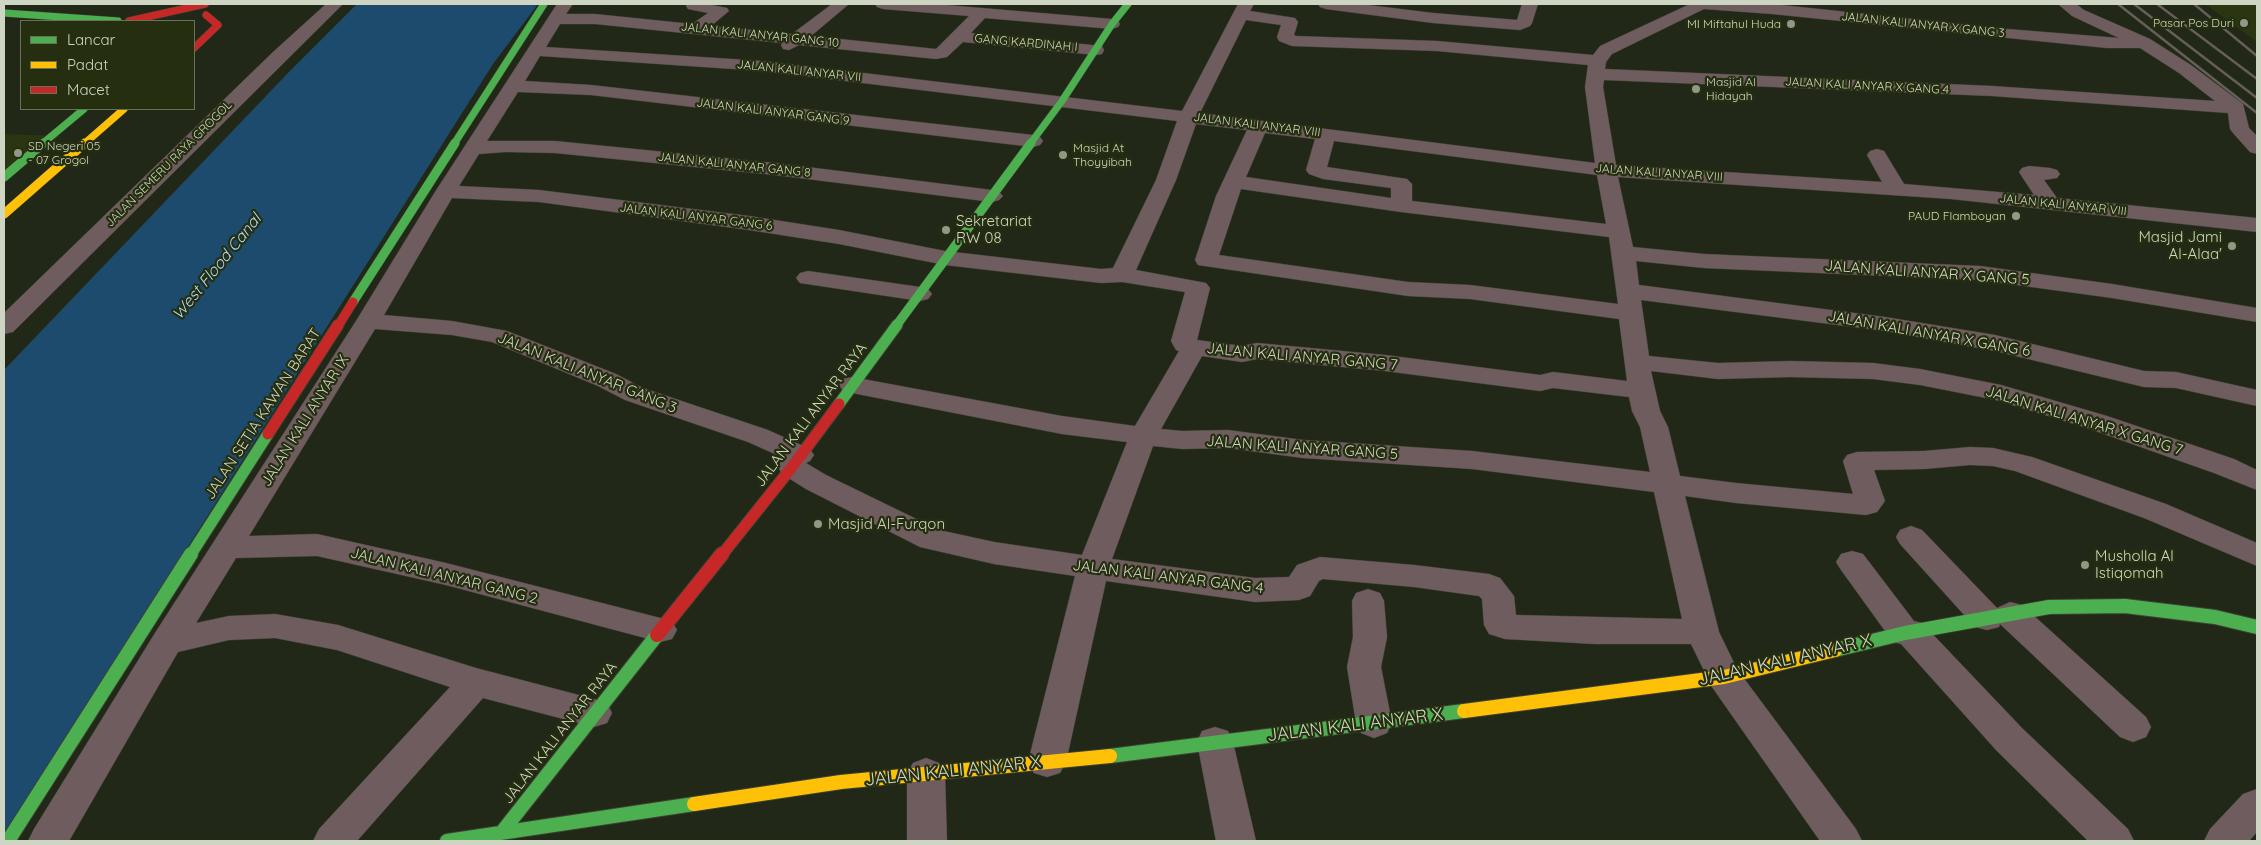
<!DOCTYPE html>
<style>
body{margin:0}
#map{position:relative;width:2261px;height:845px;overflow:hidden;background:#222817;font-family:Quicksand,sans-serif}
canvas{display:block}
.frame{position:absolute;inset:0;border:5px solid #ced5c3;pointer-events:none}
.legend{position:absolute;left:20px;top:20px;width:175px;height:90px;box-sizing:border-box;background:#252f10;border:1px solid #697158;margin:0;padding:6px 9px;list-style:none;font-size:15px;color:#ced5c3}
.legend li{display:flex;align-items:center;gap:10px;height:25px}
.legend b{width:25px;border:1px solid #697158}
</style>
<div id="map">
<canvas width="2261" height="845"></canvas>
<div class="frame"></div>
<ul class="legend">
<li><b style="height:6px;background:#4caf50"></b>Lancar</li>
<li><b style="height:6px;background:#ffc107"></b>Padat</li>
<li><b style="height:6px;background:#c62828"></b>Macet</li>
</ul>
</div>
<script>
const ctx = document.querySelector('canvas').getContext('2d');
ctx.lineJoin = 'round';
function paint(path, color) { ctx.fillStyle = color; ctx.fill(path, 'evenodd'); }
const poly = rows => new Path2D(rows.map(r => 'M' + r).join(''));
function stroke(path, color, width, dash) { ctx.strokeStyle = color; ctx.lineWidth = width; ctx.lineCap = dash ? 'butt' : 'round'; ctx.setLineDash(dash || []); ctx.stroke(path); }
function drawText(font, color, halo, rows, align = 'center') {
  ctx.font = font + ' Quicksand,sans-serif'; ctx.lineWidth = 4.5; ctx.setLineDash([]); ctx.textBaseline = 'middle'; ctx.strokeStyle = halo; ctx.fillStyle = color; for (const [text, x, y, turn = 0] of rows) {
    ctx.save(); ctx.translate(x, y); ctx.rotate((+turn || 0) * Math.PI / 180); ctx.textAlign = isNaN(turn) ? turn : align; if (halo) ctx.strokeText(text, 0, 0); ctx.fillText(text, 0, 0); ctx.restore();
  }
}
const built = poly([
 [2205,4,2257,4,2257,42],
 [4,134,61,136,4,171]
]);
const water = poly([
 [357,4,538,4,493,64,4,838,4,370,287,74]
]);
const street = poly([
 [326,4,343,4,13,332,4,334,4,313,273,52,326,4],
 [557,4,573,4,566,14,595,14,692,24,708,13,688,9,686,6,688,4,707,4,727,8,729,11,711,26,792,34,832,4,849,4,811,36,936,49,969,16,883,9,877,7,875,4,934,4,1112,19,1118,21,1120,24,1118,27,1112,29,985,18,971,33,1102,46,1104,50,1102,54,1096,55,963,42,947,57,936,59,799,45,789,50,783,49,781,45,782,43,595,24,560,24,546,47,763,61,1182,111,1238,4,1254,4,1250,11,1295,18,1298,22,1294,35,1296,36,1437,41,1593,55,1600,46,1690,4,1772,4,2007,29,2119,38,2072,16,2058,4,2076,4,2084,10,2150,39,2191,65,2243,104,2249,128,2257,136,2257,154,2250,152,2233,133,2230,129,2228,113,1992,96,1604,80,1603,87,1616,165,1882,182,1867,155,1870,151,1877,149,1884,151,1904,184,2034,195,2019,172,2022,168,2029,166,2050,168,2057,170,2060,174,2057,178,2044,180,2057,198,2257,218,2257,232,1951,199,1618,177,1633,247,1704,254,1980,266,2112,284,2257,308,2257,322,2112,298,1980,280,1704,268,1636,261,1639,285,1885,317,1995,335,2144,371,2176,372,2257,390,2257,406,2176,388,2144,387,1995,351,1885,331,1641,300,1649,356,1718,363,1790,361,1873,363,1920,369,2001,385,2107,416,2234,459,2257,470,2257,490,2214,473,2087,428,1996,400,1920,385,1873,379,1790,377,1718,379,1651,371,1660,411,1668,427,1680,476,1736,483,1853,494,1843,461,1847,455,1857,452,1924,451,1970,447,1993,448,2032,457,2166,504,2257,543,2257,566,2144,518,2015,471,1993,466,1970,465,1924,469,1874,470,1885,501,1877,512,1866,515,1736,503,1685,496,1719,632,1737,669,1856,829,1862,841,1820,841,1712,687,1691,644,1595,644,1505,639,1489,634,1484,625,1482,599,1479,596,1414,587,1323,579,1319,581,1310,596,1299,600,1255,602,1106,581,1066,762,1060,773,1047,777,1034,773,1028,762,1075,576,994,564,920,547,806,489,782,474,778,467,782,460,786,459,748,442,625,400,598,386,492,342,452,335,375,329,249,536,317,534,446,563,672,621,677,630,672,639,660,642,446,585,317,556,236,558,196,623,229,616,275,614,338,625,476,668,594,699,607,703,612,713,607,723,594,727,483,698,357,841,313,841,319,829,450,687,337,650,275,638,229,640,178,652,69,841,28,841,34,829,155,633,356,321,435,192,557,4],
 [1704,9,1772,14,2107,48,2140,48,2179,73,2215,101,1992,86,1605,69,1606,62,1612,54,1704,9],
 [1246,20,1281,25,1277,37,1279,41,1292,46,1437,51,1588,65,1585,87,1595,163,1200,113,1246,20],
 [540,56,763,71,1177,121,1156,180,1113,268,1101,269,945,251,839,230,749,216,539,190,459,186,479,154,506,152,555,153,775,175,992,202,999,200,1003,196,999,192,992,190,775,163,555,141,487,141,518,92,591,95,1033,147,1040,145,1043,141,1040,137,1033,135,591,85,525,81,540,56],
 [1196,124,1247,130,1216,196,1195,260,1198,265,1408,296,1470,299,1619,319,1627,381,1553,372,1540,375,1385,355,1257,343,1242,346,1197,340,1210,288,1206,283,1136,270,1176,180,1196,124],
 [1265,133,1315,139,1306,170,1309,174,1323,179,1391,188,1391,198,1246,177,1265,133],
 [1334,141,1597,175,1606,224,1412,201,1412,184,1407,179,1327,167,1334,141],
 [1241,189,1401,212,1609,237,1618,304,1470,285,1408,282,1219,255,1241,189],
 [452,198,539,202,749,230,839,244,945,265,1101,283,1122,282,1185,292,1171,341,1176,350,1179,351,1135,426,1062,416,852,377,843,379,839,385,843,391,852,393,1062,434,1127,442,1082,555,994,542,939,530,826,475,806,463,810,461,814,455,810,449,768,430,643,388,616,374,507,331,452,321,384,315,452,198],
 [1202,356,1242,362,1257,359,1385,371,1540,391,1553,388,1629,397,1632,411,1640,427,1650,472,1472,451,1303,440,1228,430,1182,431,1161,429,1202,356],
 [1153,446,1182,449,1228,448,1303,458,1472,469,1654,492,1682,619,1516,615,1514,596,1500,578,1489,574,1414,565,1320,557,1297,565,1289,577,1255,578,1112,559,1153,446],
 [1318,4,1360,4,1433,13,1517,20,1522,4,1538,4,1532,23,1530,26,1520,30,1433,23,1326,9,1320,7,1318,4],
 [808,271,920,287,928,289,932,294,928,299,920,301,800,283,796,278,800,273,808,271],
 [1911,526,1922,530,1997,608,2010,602,2022,605,2146,717,2151,727,2146,737,2133,742,2120,737,2000,624,1999,627,1987,630,1975,627,1900,544,1896,537,1900,530,1911,526],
 [1852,551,1863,554,1914,621,1922,623,2022,728,2128,829,2134,841,2088,841,1996,750,1901,644,1893,642,1841,570,1836,562,1841,554,1852,551],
 [1368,589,1380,593,1384,601,1387,637,1381,667,1392,723,1387,733,1374,738,1361,733,1356,723,1347,667,1353,637,1352,601,1356,593,1368,589],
 [1215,727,1228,731,1233,742,1256,841,1216,841,1197,742,1202,731,1215,727],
 [926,758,939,763,945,774,947,841,907,841,907,774,913,763,926,758],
 [2257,789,2257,832,2249,841,2204,841,2210,829,2243,794,2257,789]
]);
const fastFar3 = poly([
 [4,13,118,21],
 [42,144,84,109],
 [454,144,544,4],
 [1030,144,1062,101,1112,24,1128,4]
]);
const fastFar2 = poly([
 [4,177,44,143],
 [353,302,455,143],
 [896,326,1031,143]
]);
const fastFar1 = poly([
 [839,404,897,325],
 [190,556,268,434]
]);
const fast = poly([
 [1835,650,1905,633,2049,607,2125,606,2215,617,2257,627],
 [1110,756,1464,711],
 [502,832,657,635],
 [8,841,191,554],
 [447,841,694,804]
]);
const slowFar2 = poly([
 [84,144,124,109]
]);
const slowFar1 = poly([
 [4,214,85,143]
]);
const slow = poly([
 [1464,711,1724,677,1835,650],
 [694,804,841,782,1110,756]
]);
const jamFar3 = poly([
 [129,21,205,4],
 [194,48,218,25,206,15]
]);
const jamFar2 = poly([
 [338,326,353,302]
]);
const jamFar1 = poly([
 [268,434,338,325],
 [721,556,792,467,839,404]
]);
const jam = poly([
 [657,635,722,554]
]);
const rail = poly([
 [2118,4,2257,113],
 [2134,4,2257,98],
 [2157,4,2257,79],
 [2194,4,2257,56]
]);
const markers = [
 [2244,23,5,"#929887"],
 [1791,24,5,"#929887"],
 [1696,89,5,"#929887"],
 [18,153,5,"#929887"],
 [1063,155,5,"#929887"],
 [2016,216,5,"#929887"],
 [946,230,5,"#929887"],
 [2232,246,5,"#929887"],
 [818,524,5,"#929887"],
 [2085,565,5,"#929887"]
];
const farPoinames = [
 ["Pasar Pos Duri",2234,23],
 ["MI Miftahul Huda",1781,24],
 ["Masjid Al",1706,82,"left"],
 ["Hidayah",1706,96,"left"],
 ["SD Negeri 05",28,146,"left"],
 ["- 07 Grogol",28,160,"left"],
 ["Masjid At",1073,148,"left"],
 ["Thoyyibah",1073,162,"left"],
 ["PAUD Flamboyan",2006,216]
];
const farStreetnames = [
 ["JALAN KALI ANYAR X GANG 3",1923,25,6],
 ["JALAN KALI ANYAR GANG 10",760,35,6],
 ["GANG KARDINAH I",1026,43,5],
 ["JALAN KALI ANYAR VII",799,71,6],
 ["JALAN KALI ANYAR X GANG 4",1867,86,3],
 ["JALAN KALI ANYAR GANG 9",773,112,7],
 ["JALAN KALI ANYAR VIII",1257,125,7],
 ["JALAN SEMERU RAYA GROGOL",169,164,-45],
 ["JALAN KALI ANYAR GANG 8",734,165,6],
 ["JALAN KALI ANYAR VIII",1659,173,4],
 ["JALAN KALI ANYAR VIII",2063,205,6],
 ["JALAN KALI ANYAR GANG 6",696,217,7]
];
const poiNames = [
 ["Sekretariat",956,221],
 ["RW 08",956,238],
 ["Masjid Jami",2222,237,"right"],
 ["Al-Alaa'",2222,254,"right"],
 ["Masjid Al-Furqon",828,524],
 ["Musholla Al",2095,556],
 ["Istiqomah",2095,573]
];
const streetNames = [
 ["JALAN KALI ANYAR X GANG 5",1927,273,4],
 ["JALAN KALI ANYAR X GANG 6",1929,334,10],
 ["JALAN KALI ANYAR GANG 7",1302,357,5],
 ["JALAN KALI ANYAR GANG 3",587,373,22],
 ["JALAN SETIA KAWAN BARAT",263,414,-57],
 ["JALAN KALI ANYAR RAYA",811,415,-53],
 ["JALAN KALI ANYAR IX",305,421,-58],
 ["JALAN KALI ANYAR X GANG 7",2084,421,17],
 ["JALAN KALI ANYAR GANG 5",1302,448,4],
 ["JALAN KALI ANYAR GANG 2",444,576,14],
 ["JALAN KALI ANYAR GANG 4",1168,577,7],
 ["JALAN KALI ANYAR RAYA",560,733,-52]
];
const waterNames = [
 ["West Flood Canal",217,267,-51]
];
const nearStreetnames = [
 ["JALAN KALI ANYAR X",1785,660,-13],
 ["JALAN KALI ANYAR X",1355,725,-7],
 ["JALAN KALI ANYAR X",953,771,-6]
];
paint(built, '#2a3511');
paint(water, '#1d4b6d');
stroke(street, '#3d4234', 1);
stroke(fastFar3, '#3d4234', 8);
stroke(fastFar2, '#3d4234', 10);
stroke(fastFar1, '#3d4234', 13);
stroke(fast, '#3d4234', 16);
stroke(slowFar2, '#3d4234', 8);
stroke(slowFar1, '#3d4234', 10);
stroke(slow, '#3d4234', 16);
stroke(jamFar3, '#3d4234', 8);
stroke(jamFar2, '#3d4234', 10);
stroke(jamFar1, '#3d4234', 13);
stroke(jam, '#3d4234', 16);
paint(street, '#6f5c5e');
stroke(fastFar3, '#4caf50', 7);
stroke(fastFar2, '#4caf50', 9);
stroke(fastFar1, '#4caf50', 11);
stroke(fast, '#4caf50', 14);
stroke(slowFar2, '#ffc107', 7);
stroke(slowFar1, '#ffc107', 9);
stroke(slow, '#ffc107', 14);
stroke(jamFar3, '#c62828', 7);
stroke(jamFar2, '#c62828', 9);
stroke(jamFar1, '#c62828', 11);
stroke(jam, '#c62828', 14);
stroke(rail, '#655e59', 2.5);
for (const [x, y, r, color] of markers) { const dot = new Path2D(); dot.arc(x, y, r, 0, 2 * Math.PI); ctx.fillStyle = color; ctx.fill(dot); stroke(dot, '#252f10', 2); }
drawText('12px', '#ced5c3', '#252f10', farPoinames, 'right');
drawText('12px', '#ced5c3', '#252f10', farStreetnames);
drawText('15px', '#ced5c3', '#252f10', poiNames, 'left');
drawText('15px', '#ced5c3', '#252f10', streetNames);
drawText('italic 16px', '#afd9fd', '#252f10', waterNames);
drawText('18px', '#ced5c3', '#252f10', nearStreetnames);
</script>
